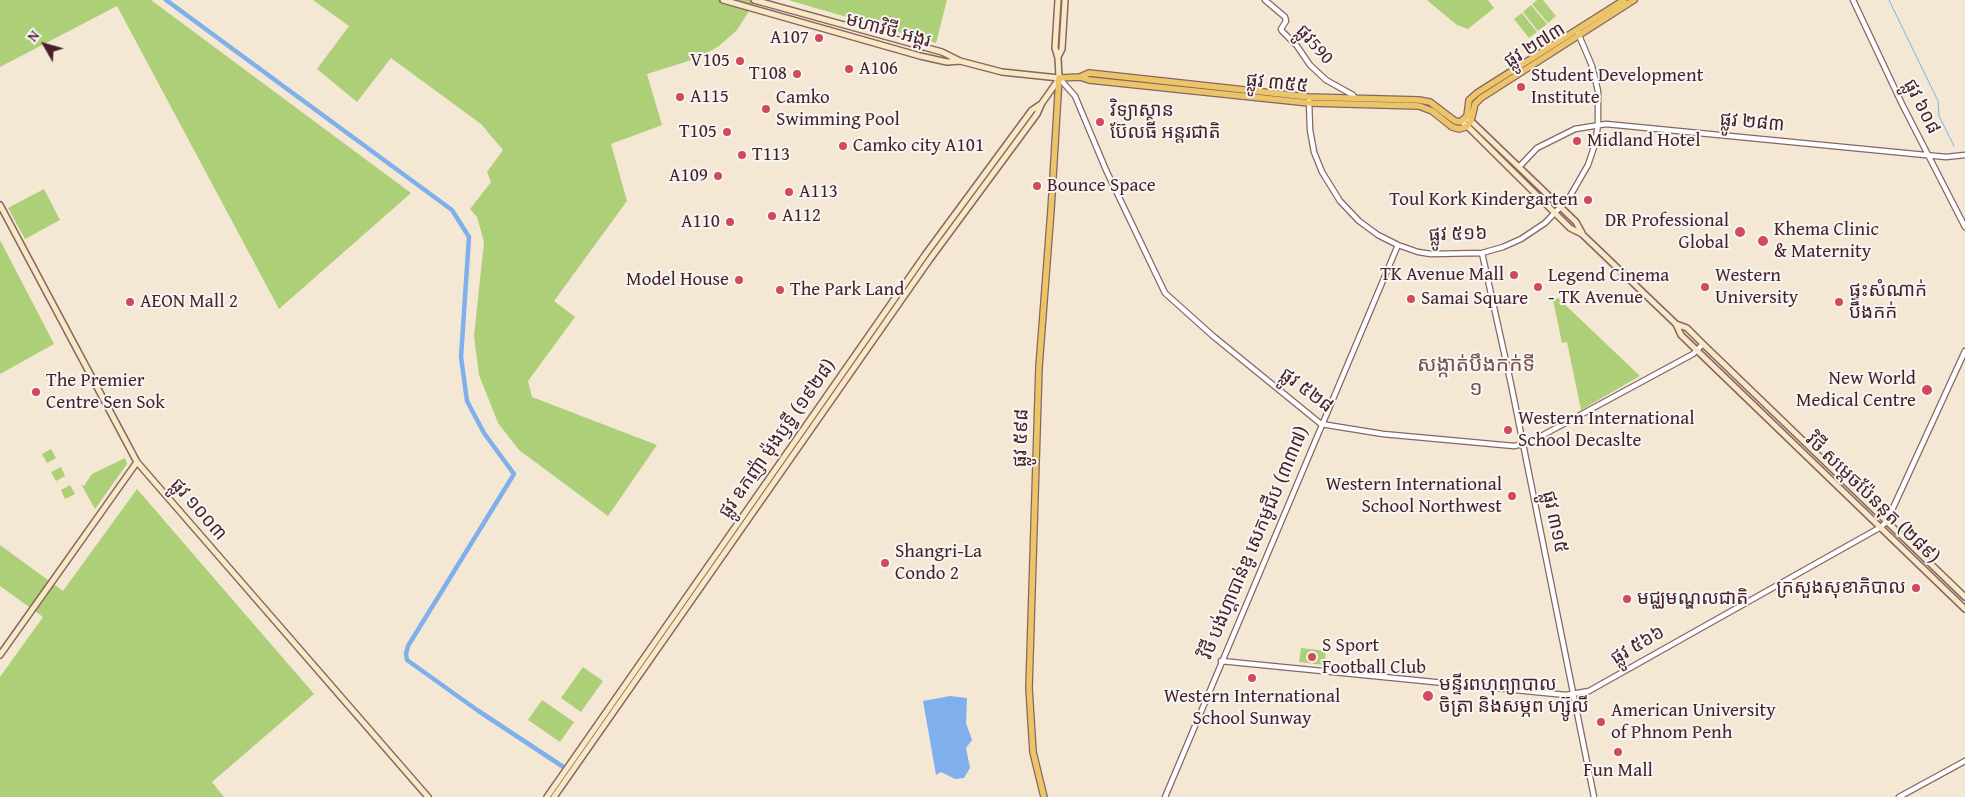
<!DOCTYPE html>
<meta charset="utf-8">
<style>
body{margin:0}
#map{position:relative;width:1965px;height:797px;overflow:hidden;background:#f4e8d5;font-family:"Gentium Book Plus",serif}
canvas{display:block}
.north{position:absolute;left:20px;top:20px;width:50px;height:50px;-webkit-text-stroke:4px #f6f6f2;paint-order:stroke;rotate:308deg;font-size:14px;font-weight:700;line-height:20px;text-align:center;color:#4a1f2b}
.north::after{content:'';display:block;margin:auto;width:18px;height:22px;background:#4a1f2b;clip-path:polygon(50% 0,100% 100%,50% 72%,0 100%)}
</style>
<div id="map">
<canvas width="1965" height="797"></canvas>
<div class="north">N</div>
</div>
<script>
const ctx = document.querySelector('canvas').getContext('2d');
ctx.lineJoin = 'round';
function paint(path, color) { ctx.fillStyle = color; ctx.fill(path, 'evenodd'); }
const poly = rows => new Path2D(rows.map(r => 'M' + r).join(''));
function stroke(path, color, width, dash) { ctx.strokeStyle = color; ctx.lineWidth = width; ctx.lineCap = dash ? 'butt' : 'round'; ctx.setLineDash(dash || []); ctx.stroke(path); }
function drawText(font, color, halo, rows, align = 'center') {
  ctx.font = font + ' "Gentium Book Plus","Noto Sans Khmer",serif'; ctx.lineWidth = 4; ctx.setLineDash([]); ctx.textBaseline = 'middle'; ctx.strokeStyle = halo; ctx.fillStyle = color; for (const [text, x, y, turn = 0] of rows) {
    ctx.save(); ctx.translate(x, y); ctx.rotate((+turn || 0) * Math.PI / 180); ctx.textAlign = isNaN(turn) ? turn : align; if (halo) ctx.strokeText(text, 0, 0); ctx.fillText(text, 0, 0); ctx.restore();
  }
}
const green = poly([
 [0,0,151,0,411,193,279,309,117,6,0,67],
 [313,0,756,0,737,30,719,46,698,58,647,74,662,125,611,144,627,201,554,301,575,317,528,381,532,397,657,445,608,516,519,450,498,423,479,375,474,336,484,242,477,217,470,209,491,182,487,172,503,150,481,124,391,58,357,102,317,69,349,26],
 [788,0,947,0,936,43],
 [1427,0,1488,0,1494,8,1468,29,1457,25],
 [1537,0,1543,0,1556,16,1548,23,1532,4],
 [1531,5,1547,24,1538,31,1523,12],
 [1522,13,1537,32,1529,38,1514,19],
 [44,189,60,220,25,239,8,208],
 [0,240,54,344,0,374],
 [1558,298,1640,376,1581,410,1567,342,1562,343,1553,300],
 [51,449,56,458,47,463,42,454],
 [125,458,127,464,95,509,81,484,84,486,92,474],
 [61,467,65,476,56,481,51,472],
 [70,485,75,494,65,499,61,490],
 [137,489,314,694,212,782,224,797,0,797,0,677,43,617,0,586,0,545,63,591],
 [1301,648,1326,651,1324,665,1299,662],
 [583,667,603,681,581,712,561,698],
 [542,700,574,722,560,742,528,720]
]);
const water = poly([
 [950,696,967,698,966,723,972,740,966,748,970,768,964,778,955,779,941,772,936,775,923,701]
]);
const stream = poly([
 [1889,0,1938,101,1939,116,1954,146]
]);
const canal = poly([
 [166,0,452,210,469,237,461,357,467,401,484,433,514,474,408,646,406,654,407,660,477,710,565,768]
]);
const tertiary = poly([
 [1265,0,1285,17,1286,21,1281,29,1282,31,1297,46,1310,65,1326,80,1353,95,1355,99],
 [1853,0,1902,104,1965,227],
 [1059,78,1075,96,1106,170,1165,293,1213,336,1321,424,1383,434,1514,446,1523,444,1532,441,1693,354,1703,344],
 [1309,100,1310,130,1314,152,1322,172,1340,201,1359,221,1378,235,1398,245,1418,252,1431,254,1482,253,1503,247,1521,239,1545,223,1569,198,1588,165,1595,144,1598,125,1598,91,1592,66,1578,33],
 [1519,167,1537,148,1575,129,1606,124,1946,157,1965,155],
 [1482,253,1511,384,1594,797],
 [1221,661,1566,695,1589,691,1881,527,1887,521,1965,351],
 [1165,797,1398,245],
 [1899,797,1965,761]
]);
const secondary = poly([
 [723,0,920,56,947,62,960,61],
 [754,0,942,52,960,61,1002,72,1059,78],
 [1058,0,1055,48,1058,58,1059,78],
 [1058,57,1062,49,1065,0],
 [1466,118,1471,121,1576,222,1582,233],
 [1462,121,1570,228,1582,234,1676,324,1681,335,1965,609],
 [0,205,137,462,428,797],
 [1676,324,1687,328,1703,344,1965,597],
 [0,655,137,462],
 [547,797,925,255,1032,110,1041,104],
 [554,797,930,259,1037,114,1042,103,1059,79]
]);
const primary = poly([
 [1080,77,1089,80,1309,103,1419,106,1432,111,1452,127,1459,129,1466,127,1471,121,1475,104,1481,98,1634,0],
 [1044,797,1033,752,1029,688,1039,367,1051,210,1059,78,1080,77,1089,73,1309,97,1419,100,1430,102,1455,121,1460,122,1467,116,1469,100,1477,93,1624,0]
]);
const markers = [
 [819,38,5,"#d1495b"],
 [740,61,5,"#d1495b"],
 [849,69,5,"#d1495b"],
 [797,74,5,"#d1495b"],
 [1521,87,5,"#d1495b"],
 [680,97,5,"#d1495b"],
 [766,109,5,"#d1495b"],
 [1100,122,5,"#d1495b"],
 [727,132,5,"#d1495b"],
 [1577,141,5,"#d1495b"],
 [843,146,5,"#d1495b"],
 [742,155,5,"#d1495b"],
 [718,176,5,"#d1495b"],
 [1037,186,5,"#d1495b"],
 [789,192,5,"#d1495b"],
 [1588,200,5,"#d1495b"],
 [772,216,5,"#d1495b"],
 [730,222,5,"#d1495b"],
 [1740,232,6,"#d1495b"],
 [1763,241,6,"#d1495b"],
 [1514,275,5,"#d1495b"],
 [739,280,5,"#d1495b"],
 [1538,287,5,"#d1495b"],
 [1705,287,5,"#d1495b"],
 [780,290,5,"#d1495b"],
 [1411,299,5,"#d1495b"],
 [130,302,5,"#d1495b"],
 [1839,302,5,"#d1495b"],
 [1927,390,6,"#d1495b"],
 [36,392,5,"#d1495b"],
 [1508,430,5,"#d1495b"],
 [1512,496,5,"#d1495b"],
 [885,563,5,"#d1495b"],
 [1916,588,5,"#d1495b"],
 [1627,599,5,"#d1495b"],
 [1312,657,5,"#d1495b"],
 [1252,678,5,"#d1495b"],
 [1428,696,6,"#d1495b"],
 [1601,722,5,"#d1495b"],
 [1618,752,5,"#d1495b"]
];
const streetNames = [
 ["មហាវិថី អង្គរ",888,31,15],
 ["ផ្លូវ590",1314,45,48],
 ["ផ្លូវ ២៧៣",1535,46,-32],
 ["ផ្លូវ ៣៥៥",1277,84,6],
 ["ផ្លូវ ៦០៨",1921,107,63],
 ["ផ្លូវ ២៨៣",1752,123,5],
 ["ផ្លូវ ៥១៦",1458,235,-2],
 ["ផ្លូវ ៥២៨",1306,391,37],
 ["ផ្លូវ ៥៩៨",1022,438,-88],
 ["ផ្លូវ ឧកញ៉ា ម៉ុងឫទ្ធី (១៩២៨)",778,439,-55],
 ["វិថី សម្តេចប៉ែននុត (២៨៩)",1872,499,44],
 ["ផ្លូវ ១០០៣",198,510,49],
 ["ផ្លូវ ៣១៥",1554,522,78],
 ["វិថី បង់ហ្គាបាន់ឌូ សេកមូជីប (៣៣៧)",1255,543,-67],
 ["ផ្លូវ ៥៦៦",1638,646,-30]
];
const poiNames = [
 ["A107",809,38,"right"],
 ["V105",730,61,"right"],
 ["A106",859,69],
 ["T108",787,74,"right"],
 ["Student Development",1531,76],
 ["Institute",1531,98],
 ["A115",690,97],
 ["Camko",776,98],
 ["Swimming Pool",776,120],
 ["វិទ្យាស្ថាន",1110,111],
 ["ប៊ែលធី អន្ដរជាតិ",1110,133],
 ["T105",717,132,"right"],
 ["Midland Hotel",1587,141],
 ["Camko city A101",853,146],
 ["T113",752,155],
 ["A109",708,176,"right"],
 ["Bounce Space",1047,186],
 ["A113",799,192],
 ["Toul Kork Kindergarten",1578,200,"right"],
 ["A112",782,216],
 ["DR Professional",1729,221,"right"],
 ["Global",1729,243,"right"],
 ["A110",720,222,"right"],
 ["Khema Clinic",1774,230],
 ["& Maternity",1774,252],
 ["TK Avenue Mall",1504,275,"right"],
 ["Legend Cinema",1548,276],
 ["- TK Avenue",1548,298],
 ["Western",1715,276],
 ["University",1715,298],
 ["Model House",729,280,"right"],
 ["The Park Land",790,290],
 ["ផ្ទះសំណាក់",1849,291],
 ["បឹងកក់",1849,313],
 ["Samai Square",1421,299],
 ["AEON Mall 2",140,302],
 ["New World",1916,379,"right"],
 ["Medical Centre",1916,401,"right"],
 ["The Premier",46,381],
 ["Centre Sen Sok",46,403],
 ["Western International",1518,419],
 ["School Decaslte",1518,441],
 ["Western International",1502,485,"right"],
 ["School Northwest",1502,507,"right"],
 ["Shangri-La",895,552],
 ["Condo 2",895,574],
 ["ក្រសួងសុខាភិបាល",1906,588,"right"],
 ["មជ្ឈមណ្ឌលជាតិ",1637,599],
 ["S Sport",1322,646],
 ["Football Club",1322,668],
 ["មន្ទីរពហុព្យាបាល",1439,685],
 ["ចិត្រា និងសម្ភព ហ្ស៊ូលី",1439,707],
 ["Western International",1252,697,"center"],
 ["School Sunway",1252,719,"center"],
 ["American University",1611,711],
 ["of Phnom Penh",1611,733],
 ["Fun Mall",1618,771,"center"]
];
const quarterNames = [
 ["សង្កាត់បឹងកក់ទី",1476,366],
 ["១",1476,390]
];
paint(green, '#accf78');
paint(water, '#80b0eb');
stroke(stream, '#80b0eb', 1);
stroke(canal, '#80b0eb', 4.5);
stroke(tertiary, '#866566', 7);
stroke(secondary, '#866566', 8);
stroke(primary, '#866566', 8);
stroke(tertiary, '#fff', 4.5);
stroke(secondary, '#f8e8c3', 5);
stroke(primary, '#edc569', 5.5);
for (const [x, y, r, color] of markers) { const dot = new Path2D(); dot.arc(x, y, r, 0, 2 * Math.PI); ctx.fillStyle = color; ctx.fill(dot); stroke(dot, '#f6f6f2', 2); }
drawText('19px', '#4a1f2b', '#f6f6f2', streetNames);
drawText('19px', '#4a1f2b', '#f6f6f2', poiNames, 'left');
drawText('21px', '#7d4c50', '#f6f6f2', quarterNames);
</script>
